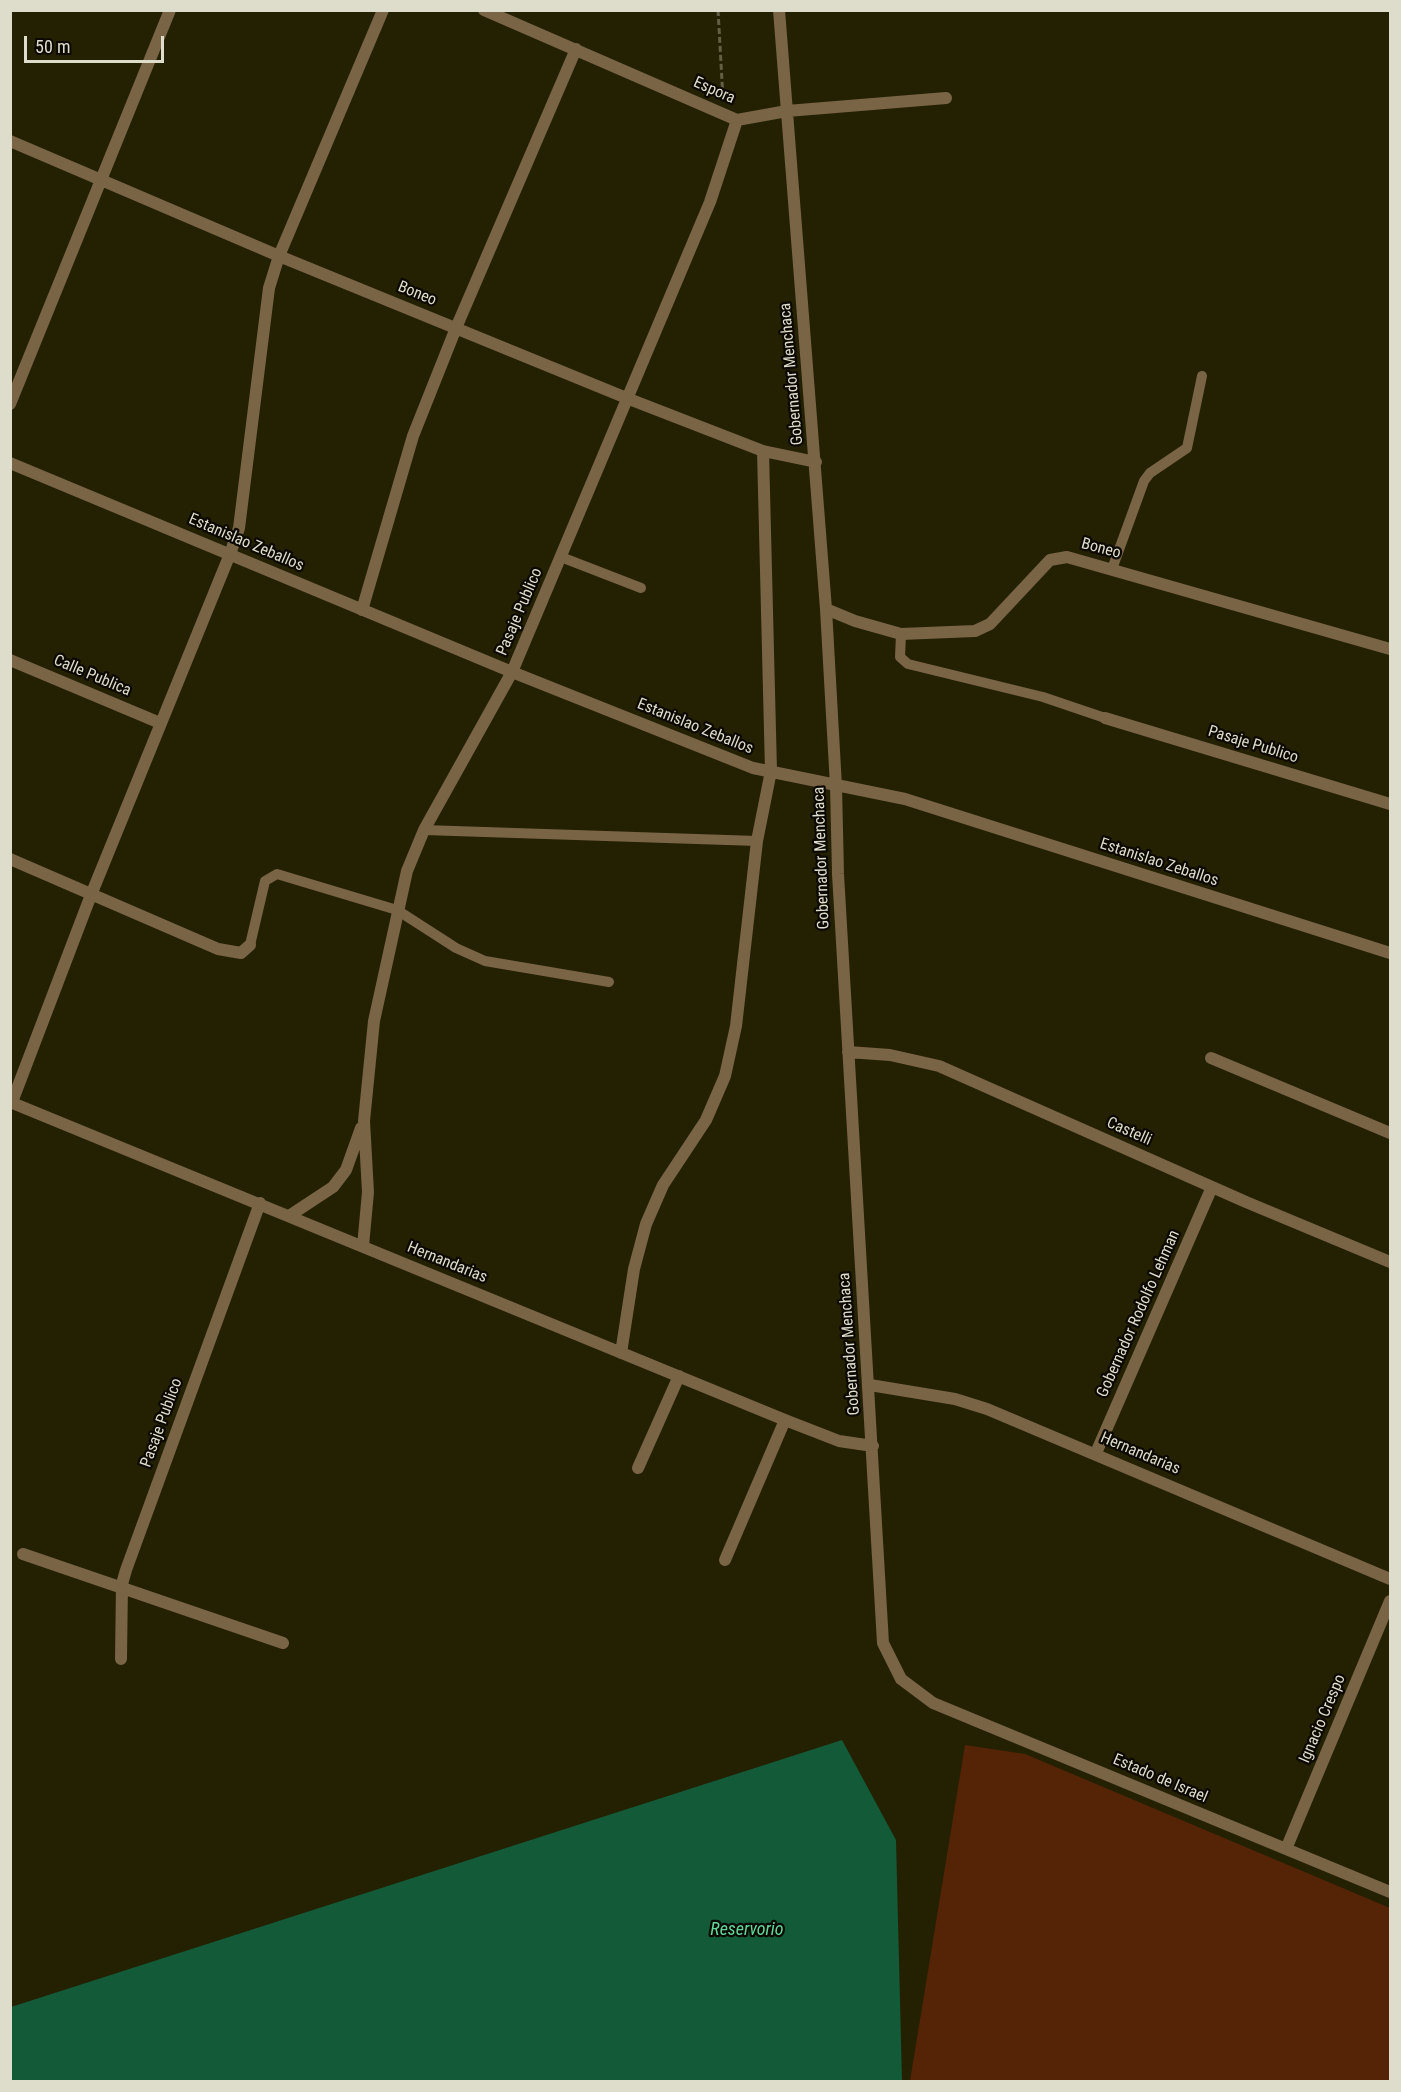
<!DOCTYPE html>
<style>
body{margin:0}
#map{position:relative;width:1401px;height:2092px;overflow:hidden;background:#242002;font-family:"Roboto Condensed",sans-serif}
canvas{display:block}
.frame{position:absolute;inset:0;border:12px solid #dedccb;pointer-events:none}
.scale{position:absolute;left:24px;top:36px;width:140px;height:27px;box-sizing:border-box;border:3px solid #dedccb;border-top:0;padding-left:8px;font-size:18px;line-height:21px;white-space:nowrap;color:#dedccb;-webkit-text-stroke:4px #0b0901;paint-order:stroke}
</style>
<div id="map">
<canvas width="1401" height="2092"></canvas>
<div class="frame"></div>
<div class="scale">50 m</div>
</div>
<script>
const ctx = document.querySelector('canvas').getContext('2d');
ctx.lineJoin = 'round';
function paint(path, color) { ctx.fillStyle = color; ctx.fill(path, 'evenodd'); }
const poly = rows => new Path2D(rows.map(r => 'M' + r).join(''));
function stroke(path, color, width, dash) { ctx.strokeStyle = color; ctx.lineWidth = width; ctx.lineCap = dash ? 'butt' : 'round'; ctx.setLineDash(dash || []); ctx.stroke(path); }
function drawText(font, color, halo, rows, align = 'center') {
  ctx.font = font + ' "Roboto Condensed",sans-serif'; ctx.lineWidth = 4.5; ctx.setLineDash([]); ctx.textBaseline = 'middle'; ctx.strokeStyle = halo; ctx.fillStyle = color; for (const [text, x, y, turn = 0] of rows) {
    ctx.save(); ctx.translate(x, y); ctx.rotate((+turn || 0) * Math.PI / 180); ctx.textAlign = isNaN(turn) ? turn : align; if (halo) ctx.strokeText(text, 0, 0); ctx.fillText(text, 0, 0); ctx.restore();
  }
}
const green = poly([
 [965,1745,1025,1754,1390,1908,1390,2081,910,2081]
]);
const water = poly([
 [842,1740,896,1840,902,2081,11,2081,11,2007]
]);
const path = poly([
 [718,10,723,99]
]);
const service = poly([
 [561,557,641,588],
 [1112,569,1144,481,1150,473,1187,448,1202,376],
 [901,634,900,657,908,664,1043,697,1105,718],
 [424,830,757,841],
 [250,945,265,881,277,874,397,910,456,948,485,961,609,982]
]);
const minor = poly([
 [484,10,737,120,787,111,946,98],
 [779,10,826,609,836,786,838,874,883,1643,901,1679,933,1703,1390,1892],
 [10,141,279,256,629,399,763,451,816,462],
 [10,404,170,10],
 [10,463,512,672,753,768,905,799,1390,953],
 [826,609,855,621,901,634,975,631,990,624,1050,560,1067,557,1390,649],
 [362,610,413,436,456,328,576,49],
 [10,660,160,723],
 [1105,718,1390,804],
 [10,859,218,949,241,953,250,945],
 [848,1052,890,1055,939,1066,1246,1202,1390,1262],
 [1211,1058,1390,1133],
 [10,1102,785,1420,839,1441,873,1446],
 [12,1102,91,895,230,554,239,528,269,288,279,256,383,10],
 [289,1216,333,1187,346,1170,361,1128],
 [363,1246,368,1192,364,1121,374,1021,407,871,424,830,512,672,710,202,737,120],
 [621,1353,634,1269,646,1224,663,1185,706,1120,725,1076,736,1026,757,841,771,771,763,451],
 [870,1385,955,1399,987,1409,1390,1579],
 [1096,1453,1212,1187],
 [638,1468,679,1376],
 [23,1554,283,1643],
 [725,1560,785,1420],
 [121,1659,122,1584,126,1570,260,1203],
 [1286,1849,1390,1601]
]);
const streetNames = [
 ["Espora",714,91,24],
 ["Boneo",417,294,22],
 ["Gobernador Menchaca",792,374,-95],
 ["Estanislao Zeballos",246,543,23],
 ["Boneo",1101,549,15],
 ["Pasaje Publico",520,612,-67],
 ["Calle Publica",92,676,23],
 ["Estanislao Zeballos",695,727,22],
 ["Pasaje Publico",1253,745,17],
 ["Gobernador Menchaca",822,858,-92],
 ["Estanislao Zeballos",1159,863,18],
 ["Castelli",1129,1132,24],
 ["Hernandarias",447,1263,22],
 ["Gobernador Rodolfo Lehman",1139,1314,-66],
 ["Gobernador Menchaca",850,1344,-94],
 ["Pasaje Publico",162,1423,-70],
 ["Hernandarias",1140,1454,23],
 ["Ignacio Crespo",1323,1719,-67],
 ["Estado de Israel",1160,1779,23]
];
const waterNames = [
 ["Reservorio",747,1930]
];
paint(green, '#552406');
paint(water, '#125a38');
stroke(path, '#625f45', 3, [6, 3]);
stroke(service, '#796446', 10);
stroke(minor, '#796446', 12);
drawText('16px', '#dedccb', '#0b0901', streetNames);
drawText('italic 18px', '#62d998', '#0b0901', waterNames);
</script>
